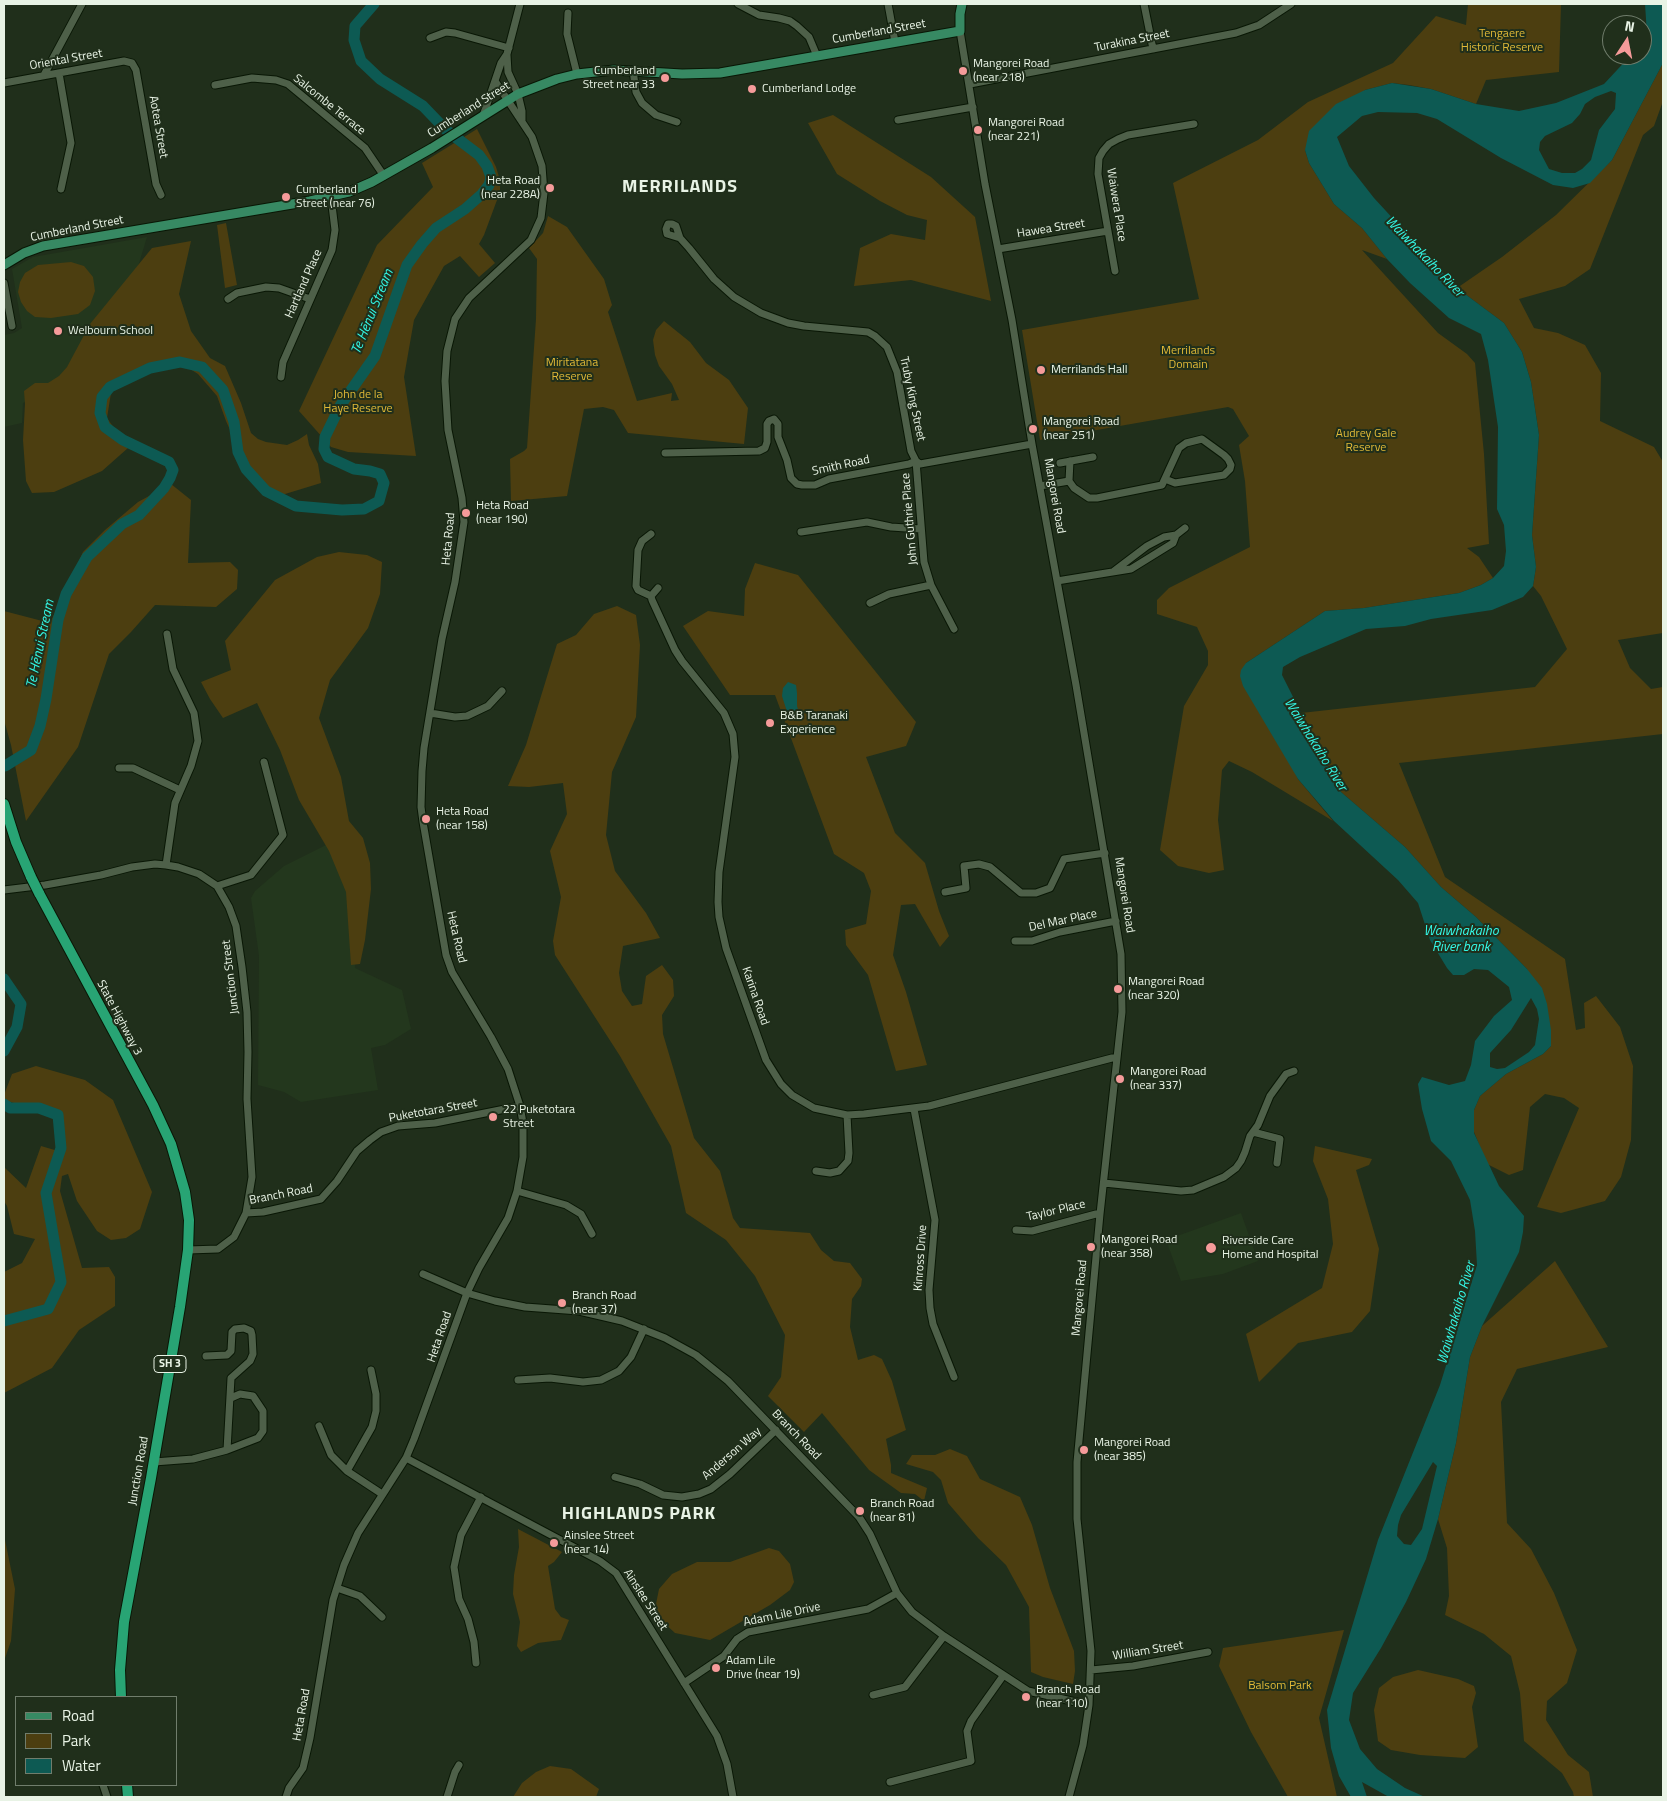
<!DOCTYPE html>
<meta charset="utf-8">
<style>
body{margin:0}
#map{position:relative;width:1667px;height:1801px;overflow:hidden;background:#202f1b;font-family:"Titillium Web",sans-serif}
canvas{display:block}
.frame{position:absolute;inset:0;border:5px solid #e8f3e5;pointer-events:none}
.legend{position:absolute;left:15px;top:1696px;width:162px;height:90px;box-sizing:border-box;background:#202f1b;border:1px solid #707d6c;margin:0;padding:6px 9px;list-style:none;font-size:15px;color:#e8f3e5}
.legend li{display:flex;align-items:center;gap:10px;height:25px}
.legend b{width:25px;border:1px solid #707d6c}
.north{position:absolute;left:1602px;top:15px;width:50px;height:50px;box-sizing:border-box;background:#202f1b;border:1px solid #707d6c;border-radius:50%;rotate:11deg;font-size:14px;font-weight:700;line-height:20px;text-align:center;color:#e8f3e5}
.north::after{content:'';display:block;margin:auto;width:18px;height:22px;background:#f59b9a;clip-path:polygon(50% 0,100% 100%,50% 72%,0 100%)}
</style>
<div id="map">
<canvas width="1667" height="1801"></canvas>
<div class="frame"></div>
<ul class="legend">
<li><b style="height:6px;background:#378963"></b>Road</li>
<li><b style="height:14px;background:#4c3e10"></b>Park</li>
<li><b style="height:14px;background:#0d5a53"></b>Water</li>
</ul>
<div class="north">N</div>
</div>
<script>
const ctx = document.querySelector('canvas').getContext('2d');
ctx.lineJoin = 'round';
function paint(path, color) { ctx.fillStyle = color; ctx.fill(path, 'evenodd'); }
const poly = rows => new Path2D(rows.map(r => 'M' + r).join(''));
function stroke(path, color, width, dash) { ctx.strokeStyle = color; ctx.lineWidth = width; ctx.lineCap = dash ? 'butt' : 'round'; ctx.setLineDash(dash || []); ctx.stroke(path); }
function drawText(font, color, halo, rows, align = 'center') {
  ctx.font = font + ' "Titillium Web",sans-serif'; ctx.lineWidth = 4; ctx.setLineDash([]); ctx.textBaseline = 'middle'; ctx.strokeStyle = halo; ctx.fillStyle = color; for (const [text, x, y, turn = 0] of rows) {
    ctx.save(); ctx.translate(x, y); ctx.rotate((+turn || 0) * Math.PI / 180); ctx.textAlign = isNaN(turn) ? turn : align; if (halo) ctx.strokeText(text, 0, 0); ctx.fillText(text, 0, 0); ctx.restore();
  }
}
const built = poly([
 [147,237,131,290,49,389,23,403,22,423,4,427,4,335,14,333,22,328,12,269,33,257],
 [334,841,353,900,355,968,402,990,411,1029,385,1045,371,1048,378,1090,301,1102,284,1092,258,1085,259,956,251,898,255,891,284,866],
 [1241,1213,1258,1261,1223,1274,1181,1281,1166,1240]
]);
const green = poly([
 [1468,4,1561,4,1559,72,1486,80,1476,104,1431,89,1409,85,1392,83,1365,90,1305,150,1309,163,1334,204,1362,228,1387,259,1362,250,1438,333,1467,354,1475,363,1484,454,1489,544,1467,548,1479,557,1493,578,1481,585,1459,593,1364,608,1325,611,1246,663,1298,779,1333,821,1252,772,1229,761,1222,770,1218,820,1224,870,1209,873,1178,866,1160,850,1184,706,1208,665,1208,651,1197,627,1157,614,1157,600,1169,588,1250,547,1245,481,1239,445,1249,436,1233,409,1228,407,1040,440,1022,330,1199,299,1173,183,1258,140,1308,102,1393,63,1436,16,1466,25],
 [1663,63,1663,101,1654,126,1643,135,1590,269,1565,286,1519,299,1534,328,1558,333,1585,345,1601,373,1600,421,1654,447,1663,462,1663,633,1618,640,1630,668,1651,689,1663,687,1663,734,1399,763,1445,877,1565,959,1576,1030,1585,1028,1584,1003,1596,996,1620,1027,1633,1066,1631,1140,1621,1177,1605,1201,1561,1213,1537,1207,1579,1108,1564,1098,1545,1094,1530,1107,1523,1170,1509,1175,1487,1164,1474,1132,1474,1110,1480,1096,1506,1074,1543,1054,1551,1046,1527,969,1476,917,1441,887,1405,847,1341,792,1301,713,1535,687,1567,649,1541,596,1533,586,1536,567,1532,535,1539,435,1531,382,1522,352,1504,323,1457,288,1502,257,1556,215,1612,160],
 [833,115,931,177,975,217,991,301,911,280,854,286,860,248,891,234,925,240,927,220,907,215,880,201,837,174,808,123],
 [477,129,496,167,500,180,500,192,484,235,479,244,495,263,479,277,460,256,444,266,414,320,404,377,416,456,348,452,331,447,299,411,377,245,433,187,422,163],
 [548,216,567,227,604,279,612,305,608,312,637,401,672,393,671,401,679,400,672,384,659,366,655,355,653,340,656,330,664,321,690,342,706,363,729,380,748,408,744,444,628,433,614,410,603,407,584,409,567,496,511,501,510,459,524,451,527,448,536,319,537,259,529,248,543,233],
 [226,223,237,285,225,288,217,225],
 [191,241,179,294,191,331,210,358,225,366,241,403,251,433,258,439,266,442,287,445,298,440,307,434,309,445,318,464,321,483,272,498,259,482,240,452,226,421,217,396,198,374,184,365,169,365,146,372,123,383,111,393,107,418,128,448,102,471,54,492,32,493,26,481,23,440,25,404,24,391,35,383,48,383,59,376,67,367,90,324,152,248],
 [71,262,84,266,93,277,95,291,90,305,78,314,51,318,35,317,27,311,21,302,18,292,20,282,25,273,38,265],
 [171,484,191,500,188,563,230,562,238,570,237,589,216,607,155,605,131,632,109,654,78,747,26,821,11,745,4,720,4,611,50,623,83,552,105,530,138,502],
 [339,552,367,555,382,562,380,594,368,628,330,680,319,718,341,777,349,821,363,838,370,863,371,889,365,940,360,964,351,965,346,892,329,851,299,800,280,750,257,703,223,718,210,699,201,682,231,670,225,641,275,580,317,557],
 [755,563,798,575,916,722,906,746,866,757,895,833,925,863,939,911,949,936,940,947,915,904,901,905,893,955,906,992,927,1065,896,1071,868,975,846,945,845,930,866,924,871,891,864,873,834,854,775,695,730,695,683,626,708,611,744,616,745,589],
 [617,606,636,615,640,645,636,717,612,772,606,835,615,871,646,913,660,938,623,946,619,973,622,991,632,1006,642,1004,646,976,662,965,673,980,674,996,662,1015,663,1034,694,1138,720,1171,733,1218,740,1228,810,1233,821,1250,834,1261,850,1263,862,1279,861,1286,852,1299,850,1327,858,1360,874,1355,882,1359,892,1381,906,1430,886,1439,891,1465,891,1473,927,1488,924,1501,915,1494,901,1493,869,1470,822,1413,804,1432,768,1396,781,1377,785,1335,755,1276,726,1240,686,1213,671,1146,620,1056,555,955,553,941,561,897,550,851,567,814,563,783,529,787,508,786,526,745,557,644,576,635,594,614],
 [36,1066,85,1080,113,1100,152,1192,140,1229,126,1238,111,1240,97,1231,77,1201,68,1174,62,1176,60,1191,82,1268,109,1267,115,1277,115,1306,79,1330,52,1368,4,1393,4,1272,22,1263,35,1239,14,1234,7,1206,4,1201,4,1167,26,1188,41,1146,58,1151,57,1125,49,1114,4,1100,4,1095,12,1074],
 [1315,1146,1372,1159,1369,1165,1356,1170,1379,1249,1370,1311,1352,1332,1298,1343,1259,1382,1246,1334,1322,1288,1333,1244,1328,1199,1313,1161],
 [1555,1261,1608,1347,1517,1369,1501,1402,1507,1523,1531,1549,1554,1593,1577,1650,1567,1683,1547,1701,1546,1720,1568,1755,1589,1772,1593,1797,1574,1797,1573,1792,1562,1773,1524,1741,1520,1693,1511,1656,1484,1634,1445,1615,1449,1596,1447,1548,1438,1519,1456,1443,1470,1357,1482,1326],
 [950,1449,967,1456,980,1479,1020,1497,1032,1525,1050,1588,1074,1651,1075,1671,1073,1684,1043,1677,1031,1672,1029,1607,1006,1565,978,1538,948,1503,941,1480,933,1472,906,1464,912,1455,935,1455],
 [518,1529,562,1552,554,1562,548,1566,555,1609,561,1617,569,1620,561,1640,538,1643,521,1652,517,1646,520,1622,513,1594,514,1575,519,1547],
 [4,1535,15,1589,11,1641,4,1661],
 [769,1548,779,1551,790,1564,794,1582,790,1590,770,1605,710,1640,675,1633,663,1622,655,1609,659,1589,672,1574,697,1562,730,1562],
 [1344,1630,1319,1718,1337,1797,1288,1797,1251,1732,1219,1666,1223,1648],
 [1418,1670,1458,1679,1474,1686,1476,1693,1472,1707,1478,1747,1465,1758,1420,1755,1391,1750,1378,1741,1374,1710,1379,1688,1393,1677],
 [550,1766,571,1769,599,1789,596,1797,513,1797,522,1783,536,1772]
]);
const water = poly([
 [1645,4,1663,4,1663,63,1612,160,1590,183,1573,188,1553,185,1501,158,1437,119,1417,113,1378,112,1362,116,1337,137,1349,166,1374,198,1457,288,1504,323,1522,352,1531,382,1539,435,1532,535,1536,567,1533,586,1523,597,1492,610,1431,619,1405,626,1366,629,1300,657,1283,667,1282,675,1341,792,1405,847,1441,887,1476,917,1527,969,1542,988,1547,1004,1551,1030,1551,1046,1543,1054,1506,1074,1480,1096,1474,1110,1474,1133,1499,1186,1524,1216,1523,1232,1519,1252,1482,1326,1470,1357,1456,1443,1438,1519,1426,1559,1406,1602,1381,1648,1353,1693,1349,1720,1360,1749,1377,1769,1405,1788,1425,1797,1389,1797,1362,1782,1367,1797,1351,1797,1339,1776,1331,1748,1327,1710,1378,1540,1440,1385,1477,1265,1475,1231,1470,1200,1451,1161,1431,1141,1422,1109,1418,1084,1422,1077,1449,1085,1465,1081,1471,1065,1475,1041,1494,1016,1512,1000,1509,987,1488,970,1474,969,1464,975,1453,975,1447,968,1430,940,1418,903,1398,880,1334,821,1298,779,1243,686,1240,676,1241,670,1246,663,1325,611,1364,608,1459,593,1481,585,1493,578,1504,566,1506,551,1504,525,1497,509,1498,427,1488,360,1481,334,1449,318,1410,283,1387,259,1362,228,1334,204,1309,163,1305,150,1309,131,1336,104,1365,90,1392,83,1431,89,1476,104,1519,111,1556,103,1604,84,1631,55,1642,55,1642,42,1647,34],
 [1611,91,1616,93,1615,109,1599,130,1591,160,1582,169,1575,173,1562,173,1549,169,1539,150,1540,142,1545,136,1572,123,1580,114,1585,104,1595,97],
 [1531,998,1537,1009,1539,1019,1535,1045,1529,1052,1505,1068,1497,1069,1490,1067,1490,1053,1511,1030],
 [1433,1462,1437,1466,1422,1529,1411,1545,1404,1544,1397,1536,1398,1525,1401,1515],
 [788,682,796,685,797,693,797,706,799,713,794,718,789,718,782,696,783,688]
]);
const river = poly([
 [5,766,31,750,40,726,46,699,58,620,66,594,87,557,122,524,139,515,164,488,170,478,173,470,169,462,123,440,105,427,100,413,102,397,110,387,150,368,180,362,202,367,223,390,234,422,238,452,246,469,266,491,296,506,342,510,364,509,379,501,384,483,380,474,370,471,354,469,328,457,324,449,325,437,340,406,375,356,407,265,422,244,436,228,465,209,482,194,489,185,491,177,487,166,479,155,446,130,423,106,380,79,361,61,354,40,355,26,374,4],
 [4,979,21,1004,17,1027,4,1051],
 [4,1104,10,1108,39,1108,58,1115,61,1148,46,1193,61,1282,48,1309,4,1321]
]);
const minor = poly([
 [738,4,759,15,779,18,790,21,797,26,809,37,817,56],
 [888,4,895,42],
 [1144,4,1153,49],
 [568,13,567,34,577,74],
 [960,31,985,184,1012,320,1032,444,1076,685,1121,954,1122,1012,1100,1214,1077,1462,1077,1519,1091,1651,1089,1705,1083,1745,1069,1797],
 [430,38,446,32,455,33,509,48],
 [507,55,508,72,518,94,522,111,522,120],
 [633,70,636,92,642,103,656,115,677,122],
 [59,73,71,143,61,189],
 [44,75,82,4],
 [4,83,124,61,132,63,136,70,156,184,161,195],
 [970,84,1236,33,1259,25,1291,4],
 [215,85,252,78,276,80,288,84,365,148,384,176],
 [483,116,501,63,507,54,520,4],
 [898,120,973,107],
 [680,238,676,226,672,224,668,224,666,229,667,234,680,238,689,248,714,279,734,297,761,313,788,323,804,326,868,332,875,336,887,347,897,372,911,451,916,461,924,562,931,585,954,629],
 [998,249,1108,231],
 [1115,271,1098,174,1099,158,1103,151,1109,144,1118,139,1128,135,1194,124],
 [4,283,12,326],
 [228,299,237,293,266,287,279,288,310,299],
 [281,377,283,362,332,250,335,230,331,197],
 [665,453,759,451,765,448,767,442,767,424,769,421,774,419,778,424,778,437,787,460,791,478,797,484,802,485,815,485,829,479,909,464,916,461,920,464,1032,444],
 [1060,463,1093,457],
 [1069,481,1070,461],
 [1040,486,1069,481,1074,488,1089,498,1097,498,1162,485,1179,448,1186,443,1202,439,1224,455,1228,459,1231,465,1230,469,1224,475,1175,483,1165,479],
 [801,532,867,522,891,527,921,529],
 [651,534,642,541,638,550,636,586,638,590,651,596],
 [1114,571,1147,546,1164,537,1176,535],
 [1057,581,1131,569,1173,543,1176,535,1185,528],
 [658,588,651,596,652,600,675,650,682,661,724,713,733,734,735,757,719,872,718,902,719,917,726,948,766,1060,781,1084,792,1095,814,1108,847,1115,864,1114,929,1106,1112,1058,1117,1058],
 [870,603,889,594,931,585],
 [430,713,455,717,467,716,488,706,502,691],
 [119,768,133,768,180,790],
 [166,865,175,803,191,766,198,741,194,713,173,669,167,634],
 [217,886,251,875,283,835,264,762],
 [4,890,45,885,101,875,132,867,155,864,166,865,178,867,199,874,217,886,229,907,236,926,242,967,247,1012,248,1052,247,1099,252,1177,246,1213,234,1237,218,1249,188,1250],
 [945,892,966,888,964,866,979,864,990,867,1021,893,1036,893,1050,888,1064,859,1105,853],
 [1015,941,1032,941,1060,932,1116,921],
 [914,1109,935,1220,929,1290,930,1308,933,1324,954,1377],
 [1253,1132,1280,1139,1277,1163],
 [816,1171,830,1173,839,1171,848,1161,849,1153,847,1115],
 [1104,1183,1181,1191,1193,1190,1224,1177,1236,1168,1241,1161,1245,1152,1250,1136,1258,1125,1270,1096,1286,1074,1294,1071],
 [517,1191,566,1205,581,1214,592,1234],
 [246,1213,263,1212,321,1199,337,1181,357,1151,370,1140,381,1132,398,1126,435,1123,520,1106],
 [1016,1230,1032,1231,1096,1214,1100,1214],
 [423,1274,467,1293,495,1301,525,1307,579,1311,622,1321,665,1338,696,1355,728,1381,859,1517,870,1534,897,1593,912,1612,944,1636,1028,1691,1089,1705],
 [518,1380,550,1378,583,1382,601,1380,619,1371,631,1357,644,1329],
 [319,1426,331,1455,347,1471,382,1494],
 [227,1450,258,1438,263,1431,263,1411,253,1396,240,1394,231,1398],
 [406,1458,600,1561,616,1573,717,1736,727,1764,733,1797],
 [154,1462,193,1459,227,1450,231,1378,250,1361,253,1354,252,1335,251,1331,244,1328,235,1329,232,1332,231,1351,227,1355,206,1356],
 [347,1471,372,1427,376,1411,376,1394,371,1370],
 [615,1477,640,1484,663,1495,682,1497,699,1494,711,1489,730,1474,776,1430],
 [337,1588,360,1596,382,1617],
 [476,1663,474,1642,468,1619,459,1599,454,1567,461,1535,481,1497],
 [1091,1670,1133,1666,1208,1652],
 [684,1683,724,1656,737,1639,748,1632,868,1609,897,1593],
 [873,1695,905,1687,944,1636],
 [890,1782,971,1761,967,1731,971,1721,1003,1676],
 [103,1785,107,1797],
 [286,1797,289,1788,303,1768,310,1738,333,1600,344,1565,358,1533,406,1458,414,1439,467,1293,479,1268,508,1218,517,1191,523,1157,523,1123,520,1106,508,1069,491,1037,452,972,446,955,423,822,421,807,422,771,424,748,442,639,455,582,464,522,462,498,448,430,445,381,447,351,455,319,469,298,531,240,541,218,544,193,542,166,532,137,495,81],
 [447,1797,455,1772,459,1765]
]);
const major = poly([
 [4,265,24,253,43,246,310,201,349,192,372,182,432,148,518,94,557,79,577,74,614,70,682,74,720,73,960,31,960,14,962,4]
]);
const highway = poly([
 [4,804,16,842,31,877],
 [39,893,153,1105,171,1144,185,1192,189,1220,188,1250,180,1307,151,1478,124,1622,120,1670,121,1697],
 [127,1785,128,1797]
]);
const highwayBridge = poly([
 [31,877,39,893]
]);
const markers = [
 [963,71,5,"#f59b9a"],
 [665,78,5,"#f59b9a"],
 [752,89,5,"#f59b9a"],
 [978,130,5,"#f59b9a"],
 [550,188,5,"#f59b9a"],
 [286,197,5,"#f59b9a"],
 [58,331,5,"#f59b9a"],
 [1041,370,5,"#f59b9a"],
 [1033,429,5,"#f59b9a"],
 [466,513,5,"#f59b9a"],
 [770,723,5,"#f59b9a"],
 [426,819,5,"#f59b9a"],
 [1118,989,5,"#f59b9a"],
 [1120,1079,5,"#f59b9a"],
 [493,1117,5,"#f59b9a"],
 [1091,1247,5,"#f59b9a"],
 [1211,1248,6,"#f59b9a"],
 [562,1303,5,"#f59b9a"],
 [1084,1450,5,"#f59b9a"],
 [860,1511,5,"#f59b9a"],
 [554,1543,5,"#f59b9a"],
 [716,1668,5,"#f59b9a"],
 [1026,1697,5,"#f59b9a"]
];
const shields = [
 [170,1364,32]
];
const shieldNames = [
 ["SH 3",170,1364]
];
const streetNames = [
 ["Cumberland Street",879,32,-10],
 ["Turakina Street",1132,41,-11],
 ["Oriental Street",66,60,-10],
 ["Salcombe Terrace",329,105,39],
 ["Cumberland Street",469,110,-32],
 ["Aotea Street",158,127,80],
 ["Waiwera Place",1116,205,81],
 ["Cumberland Street",77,229,-11],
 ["Hawea Street",1051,229,-9],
 ["Hartland Place",304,284,-66],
 ["Truby King Street",912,399,78],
 ["Smith Road",841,466,-12],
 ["Mangorei Road",1054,496,80],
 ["John Guthrie Place",910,519,-95],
 ["Heta Road",449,539,-85],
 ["Mangorei Road",1124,895,81],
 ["Del Mar Place",1063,921,-12],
 ["Heta Road",456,937,77],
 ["Junction Street",231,977,-97],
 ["Karina Road",755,996,71],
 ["State Highway 3",119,1018,62],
 ["Puketotara Street",433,1111,-10],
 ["Branch Road",281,1195,-11],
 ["Taylor Place",1056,1211,-13],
 ["Kinross Drive",921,1258,-86],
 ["Mangorei Road",1080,1298,-85],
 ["Heta Road",440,1337,-71],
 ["Branch Road",796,1435,46],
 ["Anderson Way",732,1454,-41],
 ["Junction Road",139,1471,-80],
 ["Ainslee Street",645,1600,57],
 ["Adam Lile Drive",782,1615,-12],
 ["William Street",1148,1651,-9],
 ["Heta Road",302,1715,-80]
];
const parkNames = [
 ["Tengaere",1502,34],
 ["Historic Reserve",1502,48],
 ["Merrilands",1188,351],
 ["Domain",1188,365],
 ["Miritatana",572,363],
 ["Reserve",572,377],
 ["John de la",358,395],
 ["Haye Reserve",358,409],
 ["Audrey Gale",1366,434],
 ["Reserve",1366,448],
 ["Balsom Park",1280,1686]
];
const poiNames = [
 ["Mangorei Road",973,64],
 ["(near 218)",973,78],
 ["Cumberland",655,71,"right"],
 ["Street near 33",655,85,"right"],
 ["Cumberland Lodge",762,89],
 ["Mangorei Road",988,123],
 ["(near 221)",988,137],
 ["Heta Road",540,181,"right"],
 ["(near 228A)",540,195,"right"],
 ["Cumberland",296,190],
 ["Street (near 76)",296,204],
 ["Welbourn School",68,331],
 ["Merrilands Hall",1051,370],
 ["Mangorei Road",1043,422],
 ["(near 251)",1043,436],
 ["Heta Road",476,506],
 ["(near 190)",476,520],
 ["B&B Taranaki",780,716],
 ["Experience",780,730],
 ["Heta Road",436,812],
 ["(near 158)",436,826],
 ["Mangorei Road",1128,982],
 ["(near 320)",1128,996],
 ["Mangorei Road",1130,1072],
 ["(near 337)",1130,1086],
 ["22 Puketotara",503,1110],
 ["Street",503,1124],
 ["Mangorei Road",1101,1240],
 ["(near 358)",1101,1254],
 ["Riverside Care",1222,1241],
 ["Home and Hospital",1222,1255],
 ["Branch Road",572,1296],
 ["(near 37)",572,1310],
 ["Mangorei Road",1094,1443],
 ["(near 385)",1094,1457],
 ["Branch Road",870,1504],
 ["(near 81)",870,1518],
 ["Ainslee Street",564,1536],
 ["(near 14)",564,1550],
 ["Adam Lile",726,1661],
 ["Drive (near 19)",726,1675],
 ["Branch Road",1036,1690],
 ["(near 110)",1036,1704]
];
const waterNames = [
 ["Waiwhakaiho River",1424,257,46],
 ["Te Hēnui Stream",373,312,-68],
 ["Te Hēnui Stream",41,644,-78],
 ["Waiwhakaiho River",1315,745,58],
 ["Waiwhakaiho",1461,932],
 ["River bank",1461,948],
 ["Waiwhakaiho River",1457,1313,-74]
];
const districtNames = [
 ["MERRILANDS",680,188],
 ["HIGHLANDS PARK",639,1515]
];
paint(built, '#23371d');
paint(green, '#4c3e10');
paint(water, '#0d5a53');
stroke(river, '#0d5a53', 11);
stroke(minor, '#091705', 9);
stroke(major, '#091705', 11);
stroke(highway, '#091705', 12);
stroke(minor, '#4e6049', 7);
stroke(major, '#378963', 9);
stroke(highway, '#28a474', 10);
stroke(highwayBridge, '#091705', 12, []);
stroke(highwayBridge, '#28a474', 10);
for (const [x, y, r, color] of markers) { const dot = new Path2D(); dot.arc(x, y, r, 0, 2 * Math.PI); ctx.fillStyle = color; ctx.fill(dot); stroke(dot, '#202f1b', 2); }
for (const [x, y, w] of shields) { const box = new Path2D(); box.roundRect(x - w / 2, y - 8.5, w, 17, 4); ctx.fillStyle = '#202f1b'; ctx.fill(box); stroke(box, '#e8f3e5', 1); }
drawText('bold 11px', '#e8f3e5', null, shieldNames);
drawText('12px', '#e8f3e5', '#202f1b', streetNames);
drawText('12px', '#e1b937', '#202f1b', parkNames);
drawText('12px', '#e8f3e5', '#202f1b', poiNames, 'left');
drawText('italic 14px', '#33f7e6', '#202f1b', waterNames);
ctx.letterSpacing = '1px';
drawText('bold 18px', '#e8f3e5', '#202f1b', districtNames);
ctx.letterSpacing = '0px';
</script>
